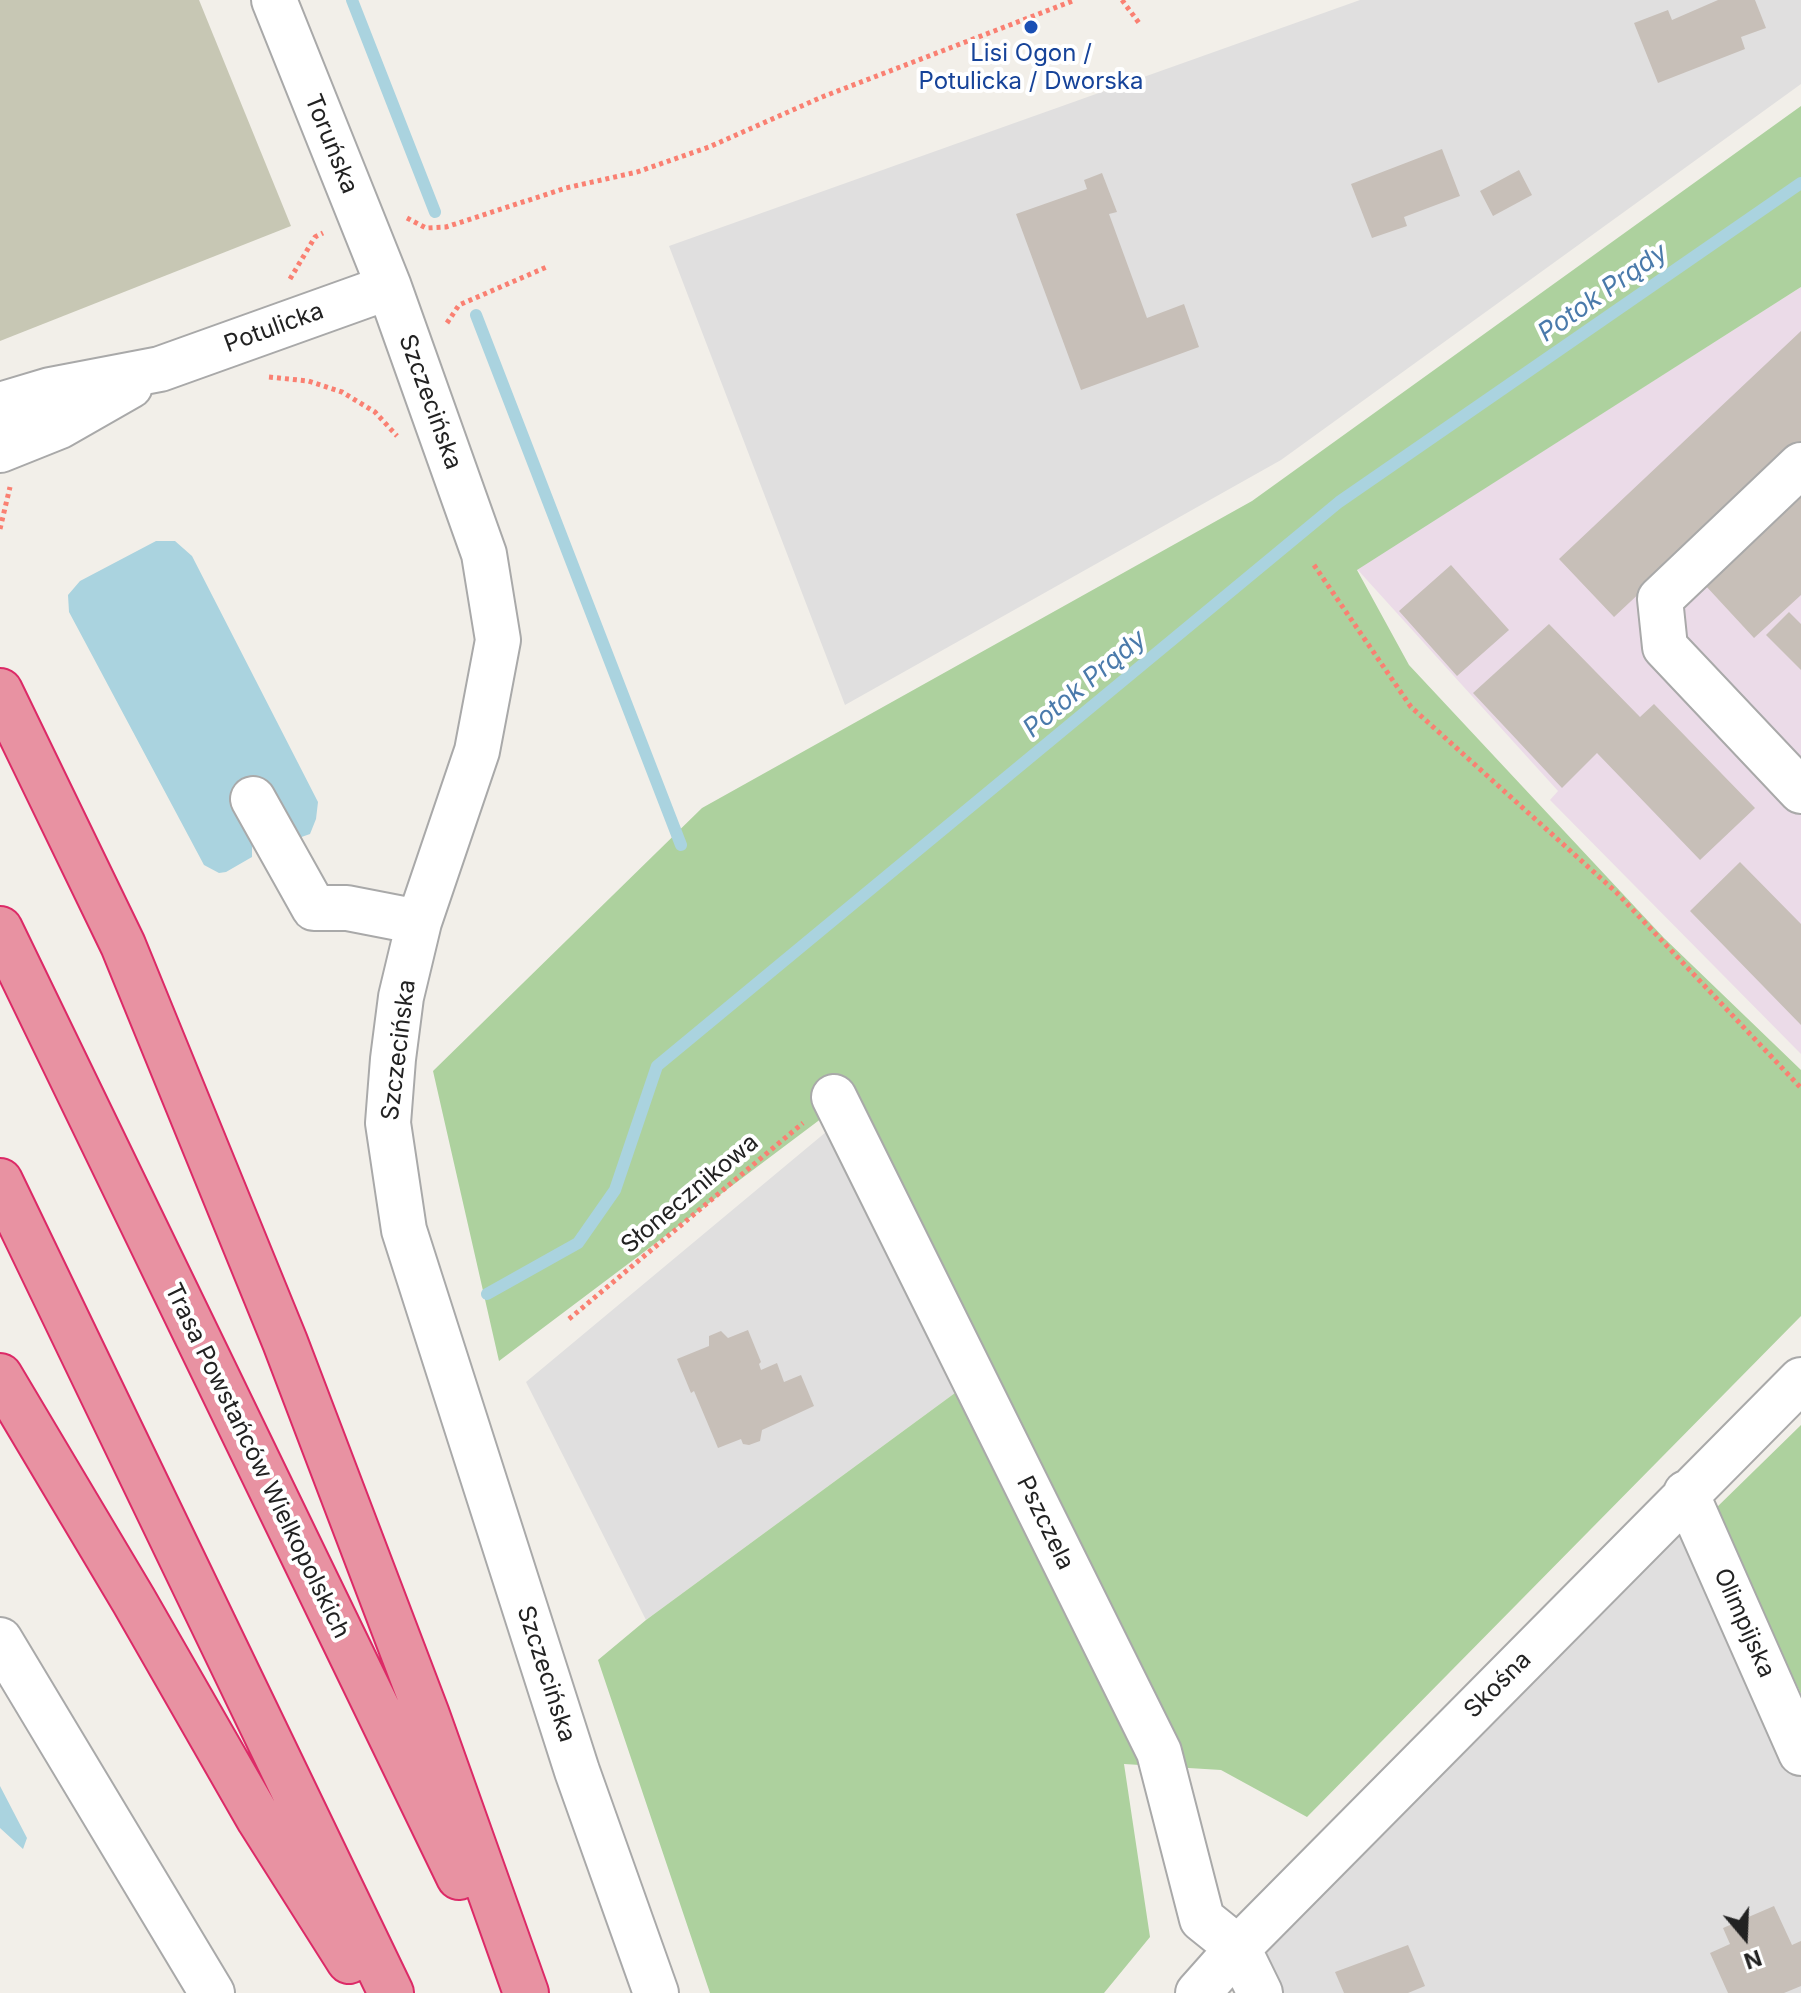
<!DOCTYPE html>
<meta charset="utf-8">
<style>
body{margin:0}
#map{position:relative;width:1801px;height:1993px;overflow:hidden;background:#f2efe9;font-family:Inter,sans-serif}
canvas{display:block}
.north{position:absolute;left:1705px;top:1897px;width:80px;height:80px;-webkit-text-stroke:6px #fff;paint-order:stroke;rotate:161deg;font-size:22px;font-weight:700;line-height:32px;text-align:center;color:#222}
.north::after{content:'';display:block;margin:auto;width:28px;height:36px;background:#222;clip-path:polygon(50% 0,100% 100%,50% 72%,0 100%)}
</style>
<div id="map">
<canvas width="1801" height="1993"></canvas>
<div class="north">N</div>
</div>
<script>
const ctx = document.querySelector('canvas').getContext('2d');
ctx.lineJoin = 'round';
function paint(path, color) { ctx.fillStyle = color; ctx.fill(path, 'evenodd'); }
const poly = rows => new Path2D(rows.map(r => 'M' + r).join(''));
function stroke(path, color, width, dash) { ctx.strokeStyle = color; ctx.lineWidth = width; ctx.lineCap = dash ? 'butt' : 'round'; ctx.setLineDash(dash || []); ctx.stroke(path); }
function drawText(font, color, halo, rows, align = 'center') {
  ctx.font = font + ' Inter,sans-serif'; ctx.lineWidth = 8; ctx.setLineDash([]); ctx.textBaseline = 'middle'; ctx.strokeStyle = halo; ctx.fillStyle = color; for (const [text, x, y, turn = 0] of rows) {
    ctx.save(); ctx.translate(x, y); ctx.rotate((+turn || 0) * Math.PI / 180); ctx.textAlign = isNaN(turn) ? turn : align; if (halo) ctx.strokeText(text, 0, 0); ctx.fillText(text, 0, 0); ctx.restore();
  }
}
const residential = poly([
 [1360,0,1801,0,1801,84,1281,460,845,705,669,246],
 [844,1117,974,1379,646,1620,526,1382],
 [1686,1493,1801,1753,1801,1993,1260,1993,1238,1948]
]);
const industrial = poly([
 [1801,287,1801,1054,1550,800,1558,791,1357,569]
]);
const construction = poly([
 [0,0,199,0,291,226,0,341]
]);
const forest = poly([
 [1801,106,1801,287,1357,570,1409,665,1664,938,1801,1070,1801,1316,1307,1817,1221,1770,1124,1764,1150,1937,1104,1993,710,1993,598,1660,646,1620,974,1379,838,1106,499,1361,433,1071,702,808,1252,501],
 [1801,1425,1801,1694,1714,1510]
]);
const water = poly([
 [156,541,175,541,192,556,318,802,316,819,310,834,293,840,242,800,252,844,252,857,226,872,219,873,204,865,69,612,68,595,80,581],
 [0,1786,27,1838,23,1849,0,1828]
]);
const stream = poly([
 [352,0,435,212],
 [476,315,681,845],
 [487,1294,578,1243,615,1190,657,1066,1339,502,1801,183]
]);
const building = poly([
 [1718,0,1755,0,1766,28,1741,37,1745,49,1658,83,1634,23,1668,10,1672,20],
 [1442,149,1460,196,1404,217,1407,226,1372,238,1351,184],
 [1519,170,1532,195,1493,216,1480,191],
 [1102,173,1117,212,1109,214,1147,318,1184,304,1199,347,1081,390,1016,214,1087,189,1084,180],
 [1801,331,1801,442,1614,617,1559,559],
 [1801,497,1801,595,1754,638,1705,585],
 [1451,565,1509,630,1457,676,1399,611],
 [1789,612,1801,624,1801,670,1766,635],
 [1549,624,1640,717,1654,704,1755,808,1700,860,1597,753,1562,788,1473,693],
 [1740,862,1801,924,1801,1025,1690,911],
 [748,1330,761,1362,759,1364,761,1370,777,1363,784,1382,801,1375,814,1406,762,1430,760,1441,749,1445,743,1444,741,1439,718,1448,694,1391,691,1393,677,1359,709,1346,709,1336,721,1331,728,1338],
 [1774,1906,1792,1945,1801,1941,1801,1986,1784,1993,1728,1993,1710,1953,1730,1944,1723,1928],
 [1408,1945,1425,1986,1408,1993,1344,1993,1335,1972]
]);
const path = poly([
 [1122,0,1139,23],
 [407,218,426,228,446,227,566,188,637,172,709,147,822,97,1075,0],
 [290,279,315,237,323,233],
 [447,323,459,305,549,266],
 [269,377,308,381,342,392,375,412,397,436],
 [0,529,10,487],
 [1314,565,1411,707,1616,892,1801,1088],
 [569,1319,803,1123]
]);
const minor = poly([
 [274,0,389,287,484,554,498,640,477,751,419,922,401,997,393,1059,388,1123,404,1230,577,1771,656,1993],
 [0,405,50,390,160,369,389,287],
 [0,450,60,426,130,386],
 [1801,465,1660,599,1665,647,1801,791],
 [253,799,314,908,347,908,419,922],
 [834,1097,1159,1752,1202,1919,1238,1948,1260,1993],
 [1686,1493,1801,1753],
 [0,1640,212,1993],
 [1198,1993,1238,1948,1801,1380]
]);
const highway = poly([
 [0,691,123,945,285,1342,427,1715,526,1993],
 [0,929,459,1877],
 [0,1181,391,1993],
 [0,1376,134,1601,259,1819,349,1961]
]);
const markers = [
 [1031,27,8,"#1a4fb4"]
];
const transitNames = [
 ["Lisi Ogon /",1031,54],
 ["Potulicka / Dworska",1031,82]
];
const streetNames = [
 ["Toruńska",331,144,68],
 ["Potulicka",274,328,-20],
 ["Szczecińska",430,402,70],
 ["Szczecińska",399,1050,-83],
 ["Słonecznikowa",690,1194,-40],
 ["Trasa Powstańców Wielkopolskich",257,1461,64],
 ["Pszczela",1045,1523,64],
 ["Olimpijska",1744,1623,66],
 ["Szczecińska",546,1674,72],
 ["Skośna",1498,1685,-45]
];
const waterNames = [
 ["Potok Prądy",1603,293,-35],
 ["Potok Prądy",1085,684,-40]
];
paint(residential, '#e0dfdf');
paint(industrial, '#ebdbe8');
paint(construction, '#c7c7b4');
paint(forest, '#add19e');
paint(water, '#aad3df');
stroke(stream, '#aad3df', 12);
paint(building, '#c7bfb8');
stroke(minor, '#a9a9a9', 48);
stroke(highway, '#dc2a67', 48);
stroke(path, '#fa8072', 5, [4, 4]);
stroke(minor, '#fff', 44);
stroke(highway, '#e892a2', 44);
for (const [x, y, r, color] of markers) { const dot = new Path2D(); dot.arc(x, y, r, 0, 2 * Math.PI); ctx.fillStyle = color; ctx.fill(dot); stroke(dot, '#fff', 3); }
drawText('24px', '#164399', '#fff', transitNames);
drawText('24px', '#222', '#fff', streetNames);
drawText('italic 26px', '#4a7aab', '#fff', waterNames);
</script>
